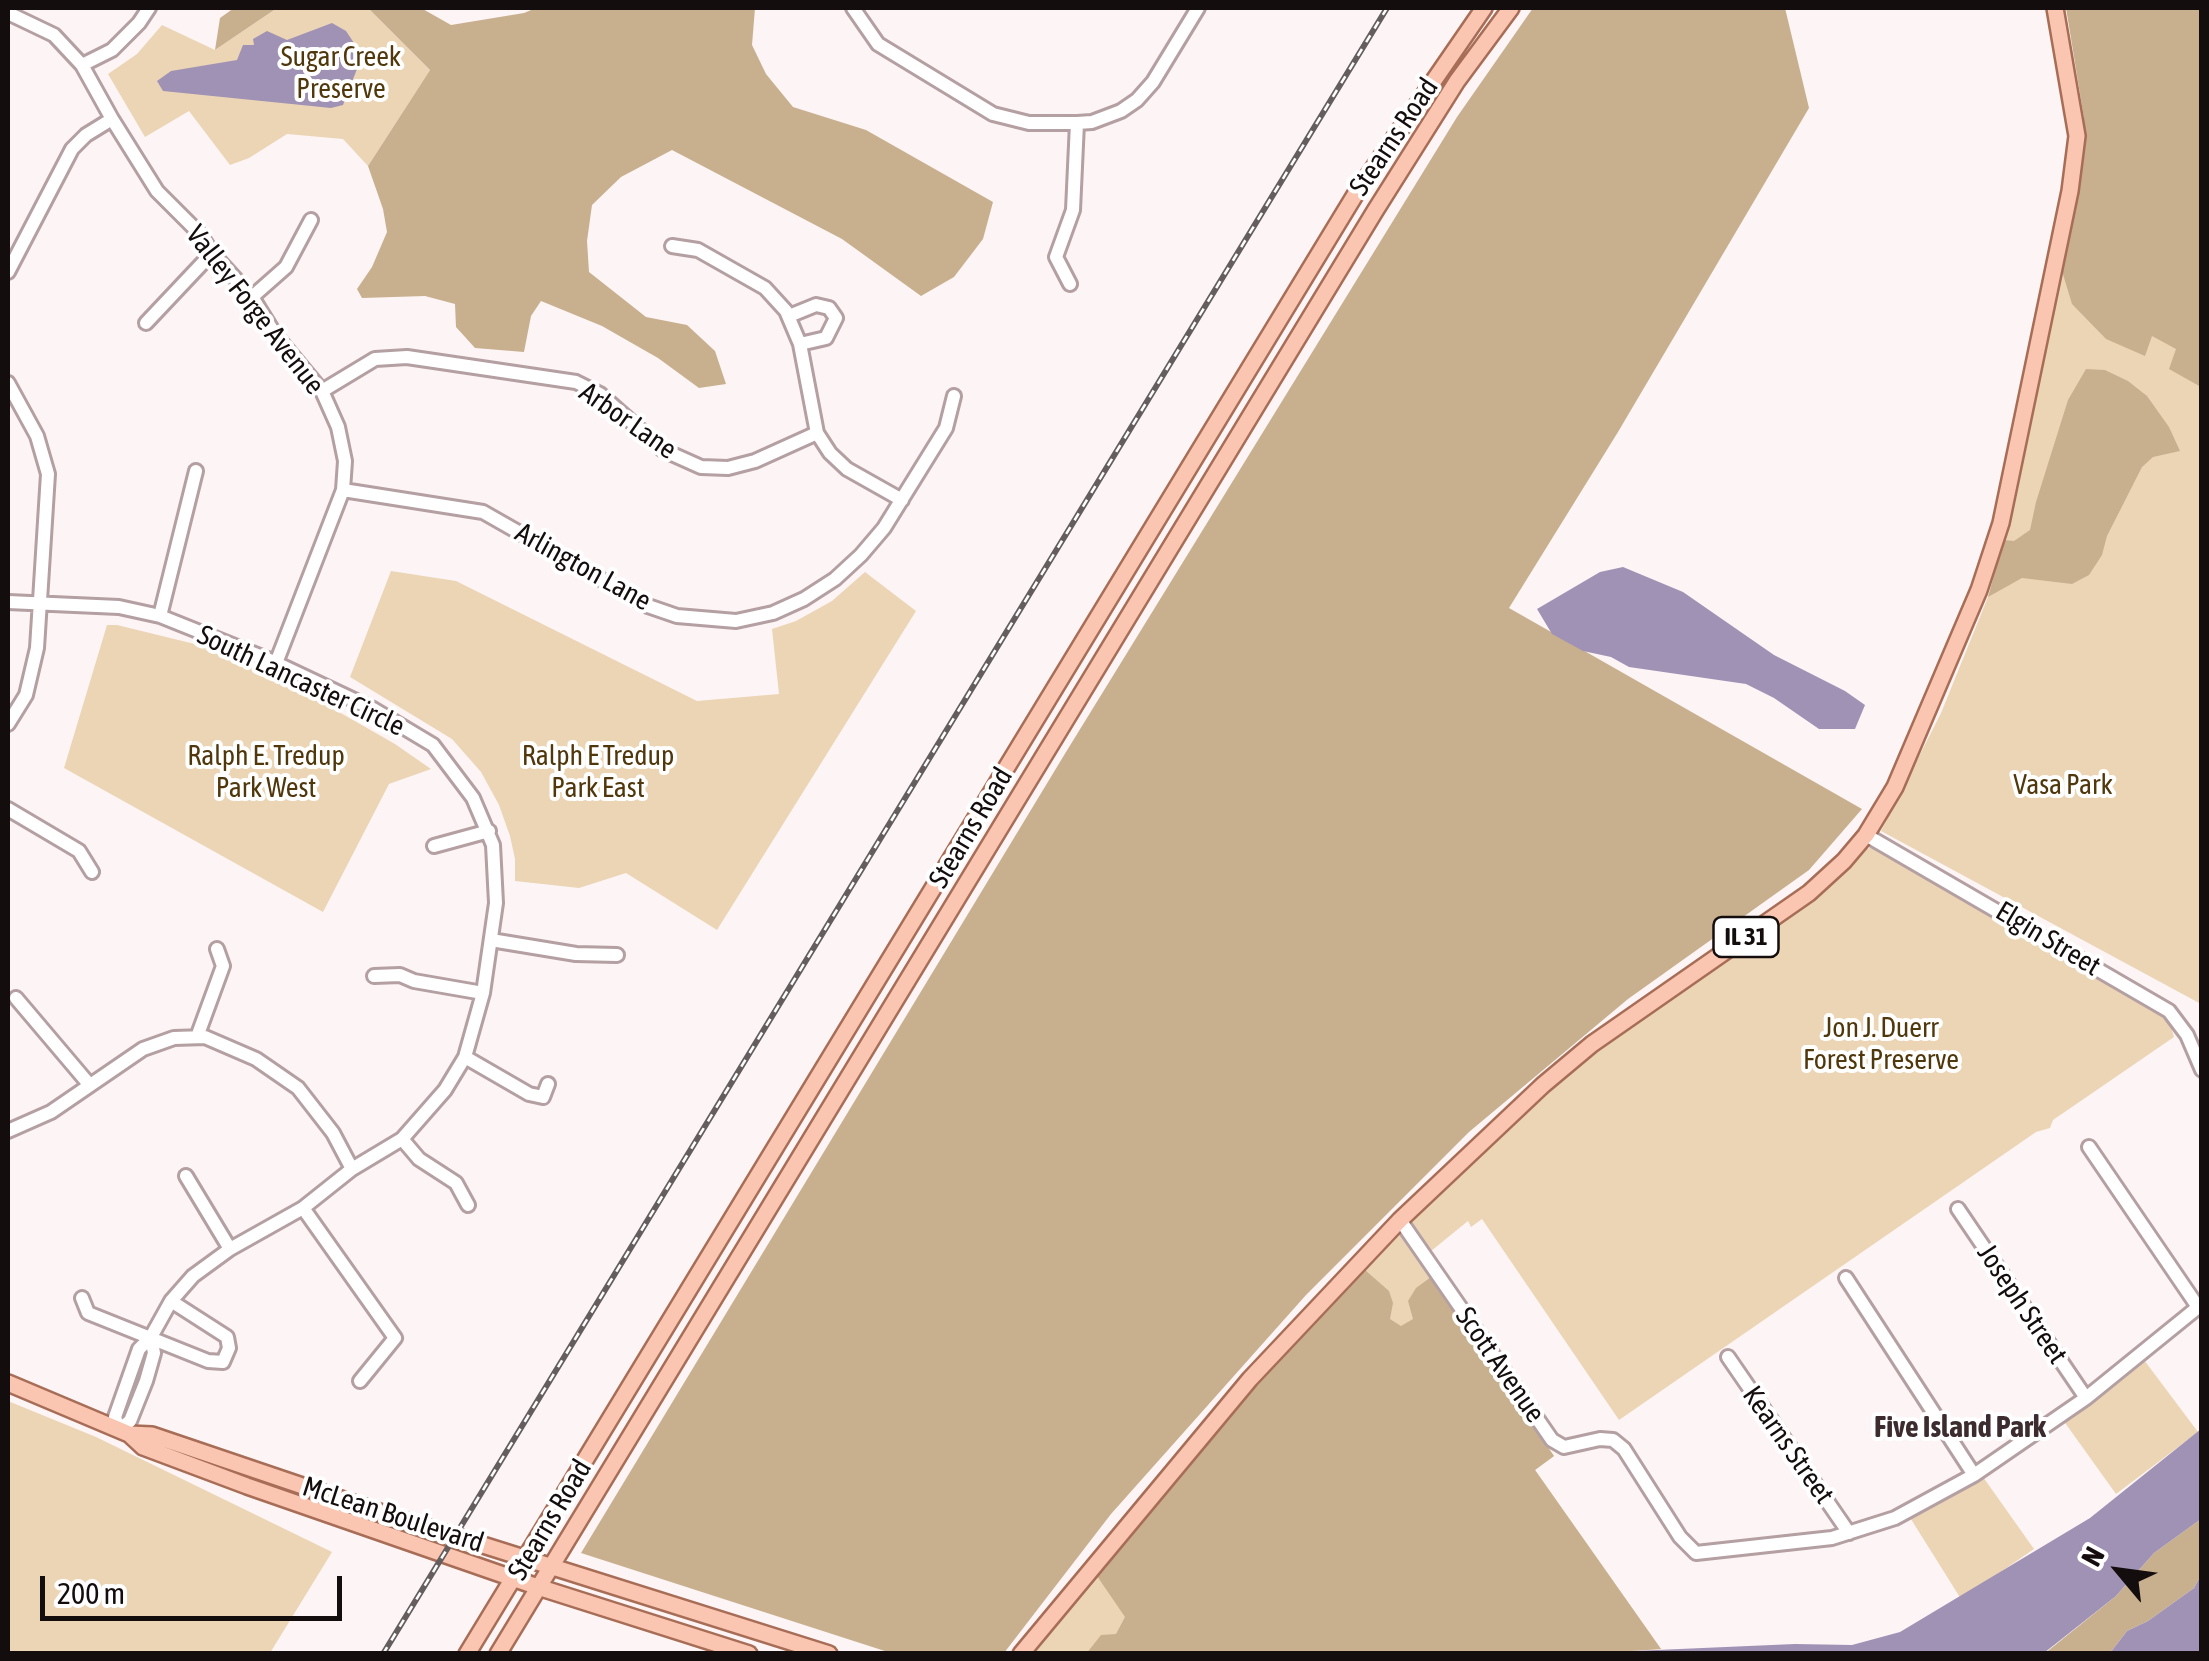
<!DOCTYPE html>
<style>
body{margin:0}
#map{position:relative;width:2209px;height:1661px;overflow:hidden;background:#fdf4f5;font-family:"Asap Condensed",sans-serif}
canvas{display:block}
.frame{position:absolute;inset:0;border:10px solid #140d0e;pointer-events:none}
.north{position:absolute;left:2069px;top:1521px;width:100px;height:100px;-webkit-text-stroke:8px #fff;paint-order:stroke;rotate:299deg;font-size:28px;font-weight:700;line-height:40px;text-align:center;color:#140d0e}
.north::after{content:'';display:block;margin:auto;width:35px;height:45px;background:#140d0e;clip-path:polygon(50% 0,100% 100%,50% 72%,0 100%)}
.scale{position:absolute;left:40px;top:1576px;width:302px;height:45px;box-sizing:border-box;border:5px solid #140d0e;border-top:0;padding-left:12px;font-size:30px;line-height:35px;white-space:nowrap;color:#140d0e;-webkit-text-stroke:8px #fff;paint-order:stroke}
</style>
<div id="map">
<canvas width="2209" height="1661"></canvas>
<div class="frame"></div>
<div class="north">N</div>
<div class="scale">200 m</div>
</div>
<script>
const ctx = document.querySelector('canvas').getContext('2d');
ctx.lineJoin = 'round';
function paint(path, color) { ctx.fillStyle = color; ctx.fill(path, 'evenodd'); }
const poly = rows => new Path2D(rows.map(r => 'M' + r).join(''));
function stroke(path, color, width, dash) { ctx.strokeStyle = color; ctx.lineWidth = width; ctx.lineCap = dash ? 'butt' : 'round'; ctx.setLineDash(dash || []); ctx.stroke(path); }
function drawText(font, color, halo, rows, align = 'center') {
  ctx.font = font + ' "Asap Condensed",sans-serif'; ctx.lineWidth = 8; ctx.setLineDash([]); ctx.textBaseline = 'middle'; ctx.strokeStyle = halo; ctx.fillStyle = color; for (const [text, x, y, turn = 0] of rows) {
    ctx.save(); ctx.translate(x, y); ctx.rotate((+turn || 0) * Math.PI / 180); ctx.textAlign = isNaN(turn) ? turn : align; if (halo) ctx.strokeText(text, 0, 0); ctx.fillText(text, 0, 0); ctx.restore();
  }
}
const green = poly([
 [277,8,368,8,430,70,368,166,343,139,287,134,249,158,230,165,189,111,145,137,108,74,137,54,162,25,215,50],
 [2201,8,2201,1004,1881,831,1941,713,1988,597,2016,499,2080,179,2084,117,2077,72],
 [391,571,456,581,697,701,779,694,772,629,796,621,832,601,865,572,916,611,717,930,626,873,579,888,515,881,515,859,510,836,499,805,481,772,452,739,350,677],
 [107,625,117,625,203,646,304,686,335,703,339,712,395,744,431,769,389,784,323,912,64,768],
 [1872,847,2023,934,2027,929,2187,1022,2172,1030,2174,1037,2053,1120,2050,1128,2036,1132,1619,1420,1482,1219,1471,1227,1468,1221,1420,1260,1554,1456,1535,1470,1661,1649,1587,1654,1034,1654,1154,1506,1288,1349,1438,1195,1539,1099,1622,1032,1752,940,1862,851],
 [2144,1360,2198,1432,2116,1494,2063,1420],
 [8,1401,96,1437,332,1552,270,1653,8,1653],
 [1983,1477,2034,1549,1961,1599,1909,1516]
]);
const forest = poly([
 [234,8,277,8,215,50,220,18],
 [368,8,421,8,451,25,524,13,536,8,755,8,752,45,766,74,793,107,866,130,993,202,983,239,954,277,921,296,842,239,672,150,621,177,592,205,587,241,589,272,646,317,687,325,715,351,726,384,699,388,658,358,602,326,541,301,531,316,524,352,475,348,456,327,455,304,425,296,362,298,357,289,372,267,387,232,383,209,368,166,430,70],
 [1533,8,1785,8,1809,108,1618,432,1509,608,1862,809,1809,870,1628,999,1469,1132,1306,1295,1111,1514,1004,1653,891,1653,581,1553,1066,752,1457,117],
 [2066,8,2201,8,2201,387,2169,369,2176,349,2152,336,2145,356,2106,339,2072,304,2062,271,2080,179,2084,118],
 [2086,369,2105,370,2128,381,2147,396,2169,427,2180,451,2153,457,2142,467,2107,536,2102,555,2089,575,2072,584,2022,578,1988,597,2004,540,2014,541,2030,530,2036,502,2068,400],
 [1365,1270,1389,1291,1393,1303,1390,1319,1401,1326,1413,1319,1408,1301,1416,1288,1431,1277,1554,1456,1535,1470,1661,1649,1587,1654,1086,1654,1101,1635,1116,1634,1125,1617,1097,1576,1288,1349],
 [2201,1519,2201,1575,2194,1588,2148,1621,2127,1631,2110,1653,2044,1654,2116,1596,2154,1553]
]);
const water = poly([
 [332,23,346,31,356,46,357,69,343,105,331,108,163,91,157,81,171,71,237,60,243,45,254,45,253,39,267,31,287,40],
 [1623,567,1683,592,1774,655,1845,691,1865,705,1855,729,1819,729,1774,698,1746,684,1629,667,1611,657,1583,651,1552,634,1537,609,1600,572],
 [2201,1429,2201,1519,2154,1553,2116,1596,2044,1653,1587,1653,1795,1644,1852,1645,1900,1632,2090,1518],
 [2201,1575,2201,1653,2110,1653,2127,1631,2148,1621,2194,1588]
]);
const minor = poly([
 [853,8,878,44,993,114,1029,123,1077,123,1092,122,1121,111,1137,100,1153,82,1198,8],
 [8,13,54,35,82,65,112,119,157,191,200,234,212,253,252,297,276,336,322,391,338,427,345,461,343,490,276,663],
 [82,65,112,50,139,23,149,8],
 [672,246,698,250,765,288,786,311,800,344,817,433,830,453,847,469,902,500],
 [8,272,72,149,86,135,112,119],
 [1070,284,1056,257,1073,210,1077,123],
 [252,297,286,267,311,220],
 [789,316,816,305,829,308,836,318,826,338,800,344],
 [146,323,212,253],
 [8,383,37,436,48,474,37,648,26,695,8,724],
 [322,391,375,359,407,357,576,382,600,394,663,450,701,467,728,468,755,461,817,433],
 [343,490,483,512,648,606,677,616,736,621,773,613,804,599,835,579,861,555,884,528,946,428,954,396],
 [8,602,119,607,160,616,265,658,373,709,433,745,473,798,493,845,496,903,483,993,465,1057,445,1090,402,1139,352,1169,303,1208,230,1249,193,1276,171,1301,151,1337,139,1349,115,1417,119,1430,130,1421,146,1381,154,1353,151,1337],
 [160,616,196,471],
 [8,809,79,851,92,872],
 [1866,835,2169,1011,2187,1035,2202,1070],
 [434,846,489,831],
 [491,940,576,954,617,955],
 [374,976,400,975,414,981,483,993],
 [16,998,88,1083],
 [197,1037,223,966,217,949],
 [465,1057,529,1094,543,1097,548,1084],
 [8,1131,51,1112,143,1049,174,1038,205,1037,256,1059,298,1088,333,1133,352,1169],
 [402,1139,419,1159,456,1183,468,1205],
 [2089,1147,2198,1307],
 [186,1176,230,1249],
 [303,1208,395,1338,360,1381],
 [1958,1209,2086,1398],
 [1400,1220,1552,1440,1564,1447,1600,1439,1613,1440,1624,1449,1680,1537,1696,1553,1832,1538,1895,1518,1974,1475,2086,1398,2202,1304],
 [1846,1278,1974,1475],
 [82,1298,88,1313,208,1361,223,1362,229,1348,227,1337,171,1301],
 [1728,1357,1849,1533]
]);
const major = poly([
 [8,1383,129,1434,152,1435,394,1517,829,1654],
 [129,1434,143,1447,247,1486,538,1587,749,1654],
 [467,1654,1355,195,1484,8],
 [498,1654,1375,211,1457,81,1511,8],
 [1021,1654,1250,1379,1400,1220,1543,1085,1592,1044,1809,893,1844,861,1866,835,1895,787,1979,590,2001,523,2070,191,2077,136,2055,8]
]);
const rail = poly([
 [383,1654,1387,8]
]);
const shields = [
 [1746,937,65]
];
const shieldNames = [
 ["IL 31",1746,937]
];
const parkNames = [
 ["Sugar Creek",341,57],
 ["Preserve",341,89],
 ["Ralph E. Tredup",266,756],
 ["Park West",266,788],
 ["Ralph E Tredup",598,756],
 ["Park East",598,788],
 ["Vasa Park",2063,785],
 ["Jon J. Duerr",1881,1028],
 ["Forest Preserve",1881,1060]
];
const streetNames = [
 ["Stearns Road",1394,137,-56],
 ["Valley Forge Avenue",255,310,52],
 ["Arbor Lane",628,421,35],
 ["Arlington Lane",583,567,29],
 ["South Lancaster Circle",301,681,25],
 ["Stearns Road",971,828,-59],
 ["Elgin Street",2048,939,31],
 ["Joseph Street",2022,1304,56],
 ["Scott Avenue",1500,1365,55],
 ["Kearns Street",1788,1445,55],
 ["McLean Boulevard",393,1515,18],
 ["Stearns Road",550,1520,-59]
];
const neighbourhoodNames = [
 ["Five Island Park",1960,1428]
];
paint(green, '#ecd5b5');
paint(forest, '#c8b08f');
paint(water, '#a092b5');
stroke(minor, '#b49fa2', 18);
stroke(major, '#a76d56', 20);
stroke(minor, '#fff', 12);
stroke(major, '#fac6b1', 15);
stroke(rail, '#655e5f', 6);
stroke(rail, '#fff', 2.5, [8]);
for (const [x, y, w] of shields) { const box = new Path2D(); box.roundRect(x - w / 2, y - 20, w, 40, 8); ctx.fillStyle = '#fff'; ctx.fill(box); stroke(box, '#140d0e', 2.5); }
drawText('bold 25px', '#140d0e', null, shieldNames);
drawText('28px', '#50370c', '#fff', parkNames);
drawText('28px', '#140d0e', '#fff', streetNames);
drawText('bold 30px', '#3d2c2f', '#fff', neighbourhoodNames);
</script>
